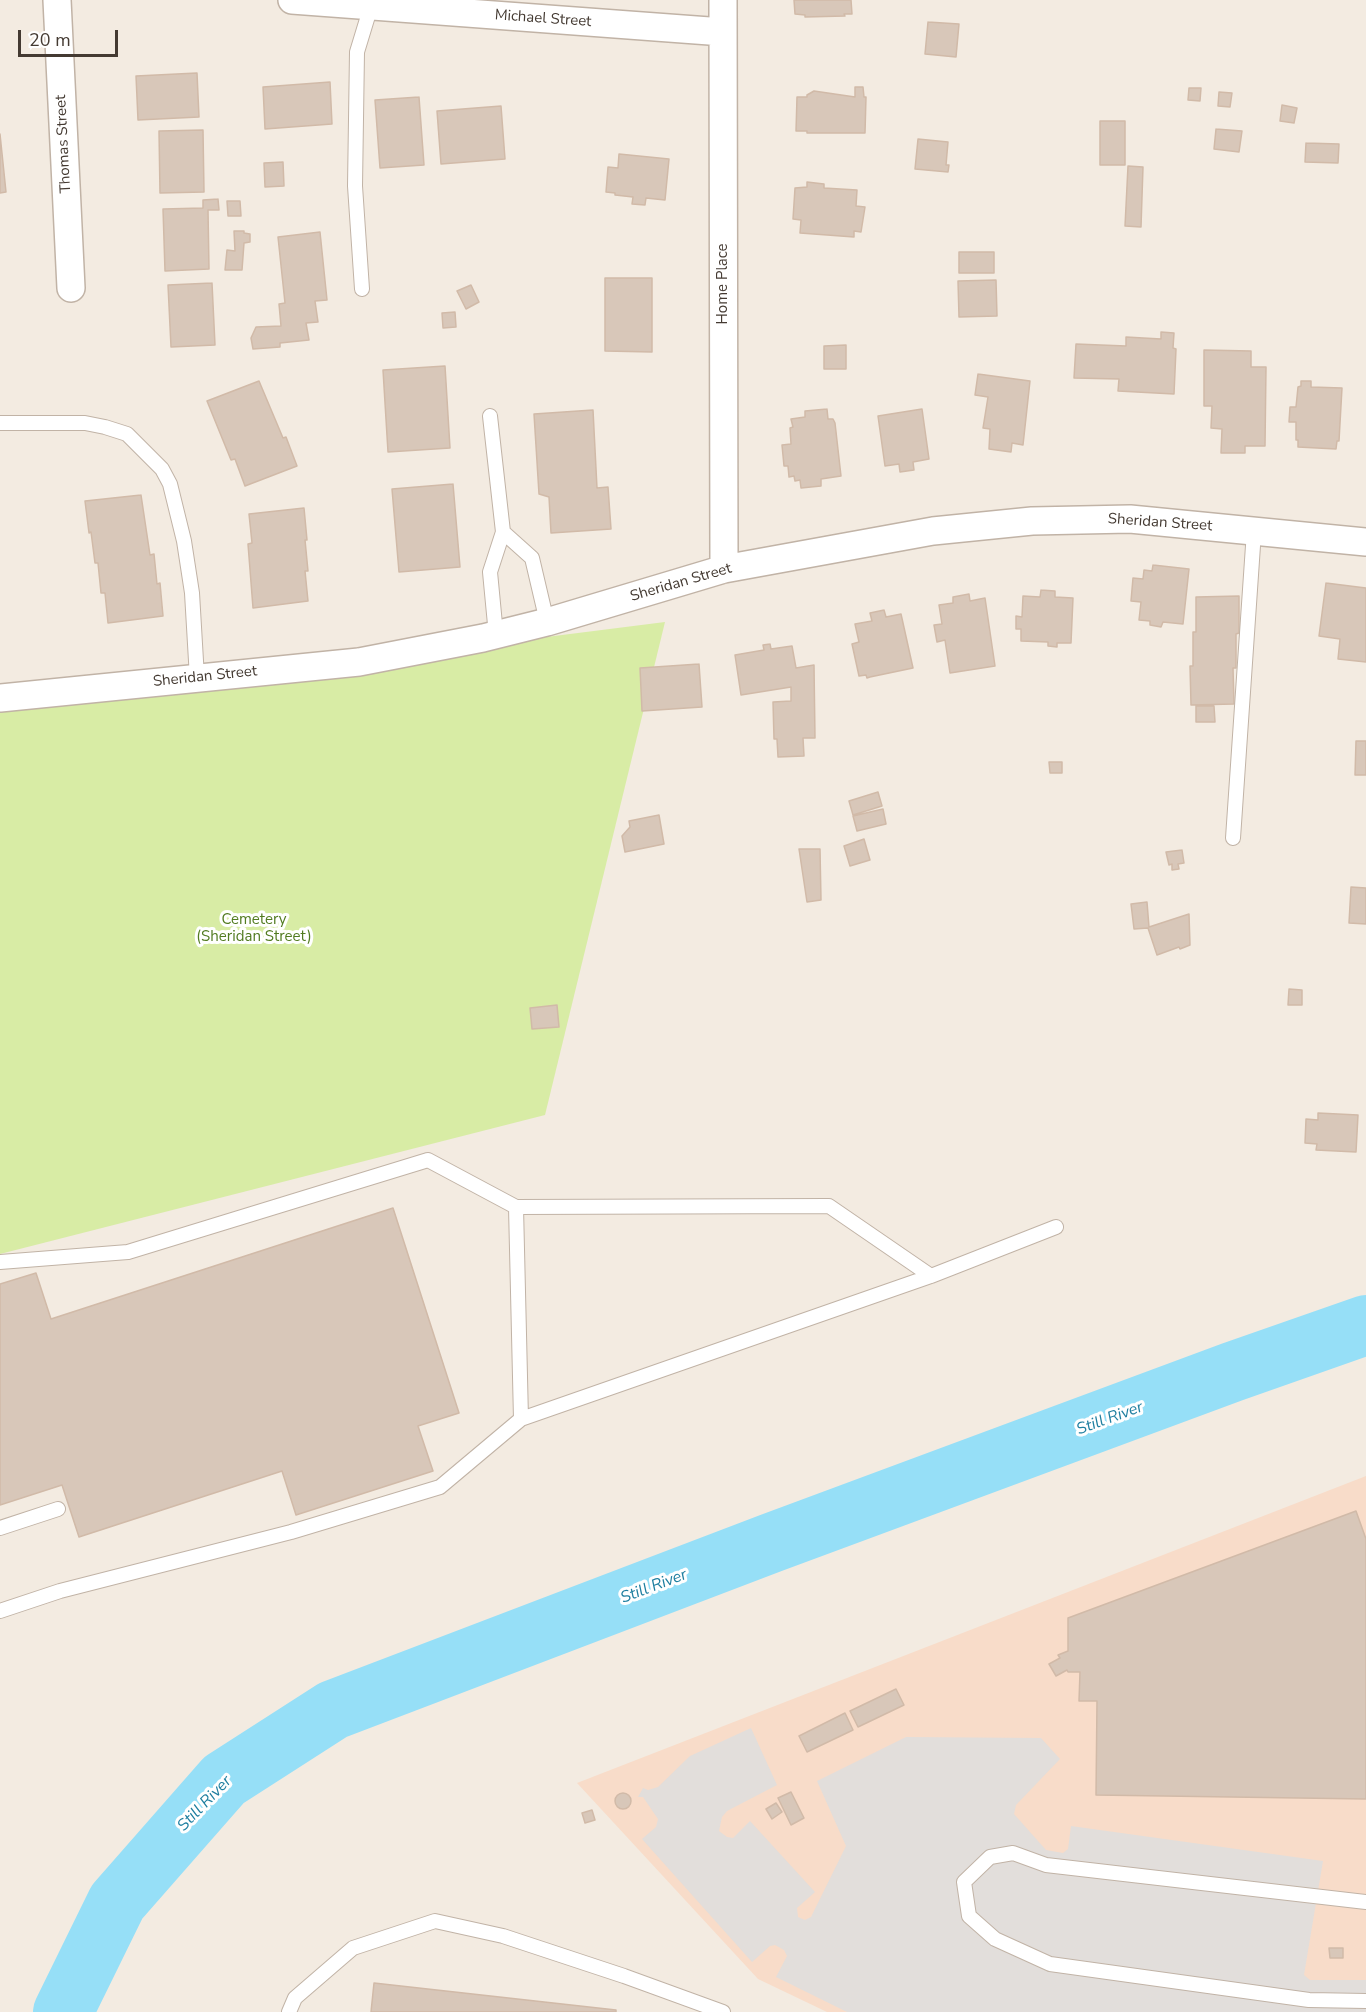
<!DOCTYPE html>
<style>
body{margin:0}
#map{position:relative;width:1366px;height:2012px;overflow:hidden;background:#f3ebe1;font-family:"Nunito Sans",sans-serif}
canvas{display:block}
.scale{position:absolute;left:18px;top:30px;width:100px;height:27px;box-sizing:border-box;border:3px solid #443a32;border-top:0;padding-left:8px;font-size:18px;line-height:21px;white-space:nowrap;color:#443a32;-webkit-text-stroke:4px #fff;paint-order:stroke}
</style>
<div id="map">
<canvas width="1366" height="2012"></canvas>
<div class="scale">20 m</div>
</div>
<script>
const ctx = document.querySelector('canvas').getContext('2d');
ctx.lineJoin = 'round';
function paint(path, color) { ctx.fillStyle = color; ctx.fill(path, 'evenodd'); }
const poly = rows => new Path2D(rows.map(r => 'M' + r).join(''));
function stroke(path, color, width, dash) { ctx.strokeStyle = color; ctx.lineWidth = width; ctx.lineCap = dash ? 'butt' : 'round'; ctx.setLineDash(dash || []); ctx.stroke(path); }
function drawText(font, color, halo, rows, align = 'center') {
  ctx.font = font + ' "Nunito Sans",sans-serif'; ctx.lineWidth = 6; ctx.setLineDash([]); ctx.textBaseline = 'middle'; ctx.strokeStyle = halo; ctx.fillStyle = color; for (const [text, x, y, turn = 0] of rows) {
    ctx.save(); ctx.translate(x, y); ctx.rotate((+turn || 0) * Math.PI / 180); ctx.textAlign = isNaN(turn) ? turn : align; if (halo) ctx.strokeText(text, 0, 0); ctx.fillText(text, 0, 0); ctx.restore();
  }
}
const commercial = poly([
 [1366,1476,1366,2012,827,2012,758,1979,577,1783]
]);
const green = poly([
 [665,622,545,1115,0,1254,0,706]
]);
const parking = poly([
 [751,1728,777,1785,727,1811,722,1817,719,1831,727,1837,733,1838,750,1821,815,1892,797,1908,798,1917,805,1920,811,1917,846,1846,817,1781,906,1737,1041,1738,1060,1759,1016,1805,1014,1814,1046,1850,1063,1853,1068,1849,1071,1826,1323,1861,1304,1975,1310,1980,1366,1980,1366,2012,847,2012,776,1977,787,1956,784,1950,775,1945,770,1946,752,1962,642,1839,656,1827,658,1819,643,1797,638,1797,643,1788,648,1790,658,1787,690,1756]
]);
const river = poly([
 [63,2012,117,1902,224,1780,333,1710,771,1543,1232,1372,1366,1325]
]);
const building = poly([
 [794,0,851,0,852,14,844,14,845,16,805,17,805,15,795,14,794,0],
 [928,22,959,24,956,57,925,54,928,22],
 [197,73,199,117,138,120,136,76,197,73],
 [330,82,332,124,265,129,263,87,330,82],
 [855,87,863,87,864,97,866,97,865,133,807,133,807,131,796,131,797,97,807,97,807,95,814,91,855,97,855,87],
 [1189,88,1201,88,1200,101,1188,100,1189,88],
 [1219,92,1232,93,1230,107,1218,106,1219,92],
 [419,97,424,165,380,168,375,100,419,97],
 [1282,105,1297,108,1294,123,1280,121,1282,105],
 [501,106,505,159,441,164,437,111,501,106],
 [1100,121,1125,121,1125,165,1100,165,1100,121],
 [1216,129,1242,131,1239,152,1214,149,1216,129],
 [203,130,204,192,160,193,159,131,203,130],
 [0,134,6,192,0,193,0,134],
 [918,139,948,142,946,165,949,165,948,172,915,169,918,139],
 [1306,143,1339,144,1338,163,1305,162,1306,143],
 [619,154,669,159,665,200,646,198,645,205,632,204,633,197,615,195,615,193,606,192,608,167,618,168,619,154],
 [283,162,284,186,265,187,264,163,283,162],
 [1128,166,1143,167,1141,227,1125,226,1128,166],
 [807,182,824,184,824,188,857,190,856,206,865,207,861,232,854,231,854,237,800,233,801,220,793,219,795,188,807,187,807,182],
 [218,199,219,210,208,210,209,269,165,271,163,209,203,208,203,200,218,199],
 [227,201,240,201,241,216,228,216,227,201],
 [234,231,244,231,244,233,250,234,250,242,244,243,242,270,225,270,227,250,235,251,234,231],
 [320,232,327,300,315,301,318,322,306,323,309,340,280,343,280,347,253,349,251,338,256,327,281,326,279,304,285,303,278,237,320,232],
 [959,252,994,252,994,273,959,273,959,252],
 [605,278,652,278,652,352,605,351,605,278],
 [996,280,997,316,959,317,958,281,996,280],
 [212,283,215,345,171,347,168,285,212,283],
 [471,285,479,302,466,309,457,291,471,285],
 [455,312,456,327,443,328,442,313,455,312],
 [1161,332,1174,333,1173,348,1176,349,1174,394,1118,391,1119,379,1074,378,1076,344,1126,346,1126,337,1161,339,1161,332],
 [846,345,846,369,824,369,824,346,846,345],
 [1204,350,1251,351,1251,367,1266,367,1265,446,1245,446,1245,453,1221,453,1222,429,1211,428,1212,406,1204,406,1204,350],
 [445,366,450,448,388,452,383,370,445,366],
 [978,374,1030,381,1023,445,1012,443,1011,452,989,449,990,429,983,428,988,397,975,395,978,374],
 [259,381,283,438,286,437,297,466,245,486,235,459,231,460,207,401,259,381],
 [1301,381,1311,381,1311,387,1342,388,1339,441,1337,441,1336,449,1298,447,1298,440,1296,440,1296,422,1289,422,1290,407,1296,407,1298,387,1301,386,1301,381],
 [827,409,828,419,833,419,835,423,841,476,821,479,821,486,801,488,800,480,795,481,794,476,789,477,788,466,784,466,782,445,791,444,790,428,793,427,791,419,805,417,805,411,827,409],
 [922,409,929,459,913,462,914,470,900,472,899,464,885,466,878,416,922,409],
 [593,410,597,488,608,487,611,529,551,533,549,497,539,494,534,414,593,410],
 [453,484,460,567,399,572,392,489,453,484],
 [141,495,150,555,154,554,157,584,160,583,163,616,108,623,105,593,101,593,98,563,95,563,91,532,89,533,85,501,141,495],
 [304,508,307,540,305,540,308,571,305,571,308,601,253,608,248,544,252,543,249,514,304,508],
 [1153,565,1189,569,1183,624,1163,622,1161,627,1150,625,1150,621,1139,620,1141,602,1131,601,1133,578,1143,579,1144,570,1152,571,1153,565],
 [1326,583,1366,588,1366,662,1338,659,1340,639,1319,636,1326,583],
 [1041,590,1055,591,1055,597,1073,598,1071,643,1057,643,1057,647,1048,646,1048,642,1021,641,1021,629,1016,629,1016,616,1022,617,1023,596,1040,597,1041,590],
 [969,594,970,601,985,598,995,666,950,673,945,640,937,642,934,625,942,624,939,605,953,603,953,597,969,594],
 [1239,596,1239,633,1236,634,1236,668,1233,668,1234,704,1191,705,1190,666,1193,666,1193,632,1196,632,1196,597,1239,596],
 [884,610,886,617,901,614,913,668,870,677,867,678,866,675,859,676,852,644,859,642,855,624,872,621,870,613,884,610],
 [770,644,771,649,792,646,796,668,814,665,815,738,803,738,804,756,778,757,777,739,774,739,773,702,791,701,791,687,741,695,735,655,764,650,763,645,770,644],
 [699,664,702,707,642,711,640,668,699,664],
 [1196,706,1214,706,1215,722,1196,722,1196,706],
 [1356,741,1366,741,1366,775,1355,775,1356,741],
 [1049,762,1062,762,1062,773,1050,773,1049,762],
 [878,792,882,806,853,815,849,801,878,792],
 [883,809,886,824,857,831,853,816,883,809],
 [659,815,664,844,625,852,622,836,630,827,629,821,659,815],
 [864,839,870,860,850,866,844,846,864,839],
 [799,849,820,849,821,900,807,902,799,849],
 [1182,850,1184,863,1178,864,1179,869,1172,870,1172,864,1169,865,1166,852,1182,850],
 [1351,887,1366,888,1366,924,1349,923,1351,887],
 [1147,902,1149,927,1189,914,1190,945,1180,949,1179,947,1157,955,1148,928,1134,929,1131,904,1147,902],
 [1289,989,1302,990,1302,1005,1288,1005,1289,989],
 [557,1005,559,1027,532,1029,530,1008,557,1005],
 [1318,1113,1358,1115,1356,1152,1316,1150,1317,1144,1305,1143,1306,1119,1318,1120,1318,1113],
 [393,1208,459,1413,418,1426,433,1471,296,1515,282,1471,79,1537,62,1485,0,1505,0,1284,36,1273,51,1319,393,1208],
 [1356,1511,1366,1539,1366,1799,1096,1795,1097,1701,1079,1701,1080,1672,1068,1672,1067,1670,1056,1676,1049,1664,1060,1658,1058,1655,1068,1651,1068,1618,1356,1511],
 [896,1689,904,1705,858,1727,850,1711,896,1689],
 [845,1713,853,1730,807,1752,799,1736,845,1713],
 [791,1792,804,1818,791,1825,778,1798,791,1792],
 '615 1801a8 8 0 1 1 16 0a8 8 0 1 1-16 0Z',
 [776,1803,782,1812,772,1819,766,1809,776,1803],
 [592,1810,595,1820,585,1823,582,1813,592,1810],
 [1329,1948,1343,1948,1343,1958,1330,1958,1329,1948],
 [374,1983,616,2010,616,2012,371,2012,374,1983]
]);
const lane = poly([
 [362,289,355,186,357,52,371,6],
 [490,416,503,532,490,572,496,635],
 [0,423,85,423,105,427,127,434,162,469,170,484,184,541,192,593,197,678],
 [503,532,532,558,547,622],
 [1233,838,1254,531],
 [0,1262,128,1252,428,1160,516,1207],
 [521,1419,516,1207,829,1206,931,1276],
 [0,1528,58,1509],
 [0,1611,60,1591,291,1532,440,1487,521,1419,931,1276,1056,1227],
 [1366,1902,1046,1865,1013,1853,990,1857,964,1882,969,1916,995,1939,1050,1964,1309,2000,1366,2001],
 [289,2012,295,1998,353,1948,435,1921,503,1936,624,1976,723,2012]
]);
const street = poly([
 [57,0,71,288],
 [292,0,723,32],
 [723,0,724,569],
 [0,698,359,662,483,638,547,622,724,569,933,531,1032,521,1130,519,1366,542]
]);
const streetNames = [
 ["Michael Street",543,19,4],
 ["Thomas Street",64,144,-93],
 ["Home Place",723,284,-90],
 ["Sheridan Street",1160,523,4],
 ["Sheridan Street",681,583,-16],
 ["Sheridan Street",205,677,-6]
];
const parkNames = [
 ["Cemetery",254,920],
 ["(Sheridan Street)",254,937]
];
const waterNames = [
 ["Still River",1110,1419,-20],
 ["Still River",654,1587,-21],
 ["Still River",205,1804,-46]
];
paint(commercial, '#f8dcc9');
paint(green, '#d8eca5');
paint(parking, '#e2dedb');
stroke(river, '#96dff7', 60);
paint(building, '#d8c7b9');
stroke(building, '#d1baa8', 1.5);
stroke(lane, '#c1b3a6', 16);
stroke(street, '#c1b3a6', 30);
stroke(lane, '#fff', 14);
stroke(street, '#fff', 27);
drawText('15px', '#443a32', '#fff', streetNames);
drawText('15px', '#517b20', '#fff', parkNames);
drawText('italic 16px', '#1f7fa0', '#fff', waterNames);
</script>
